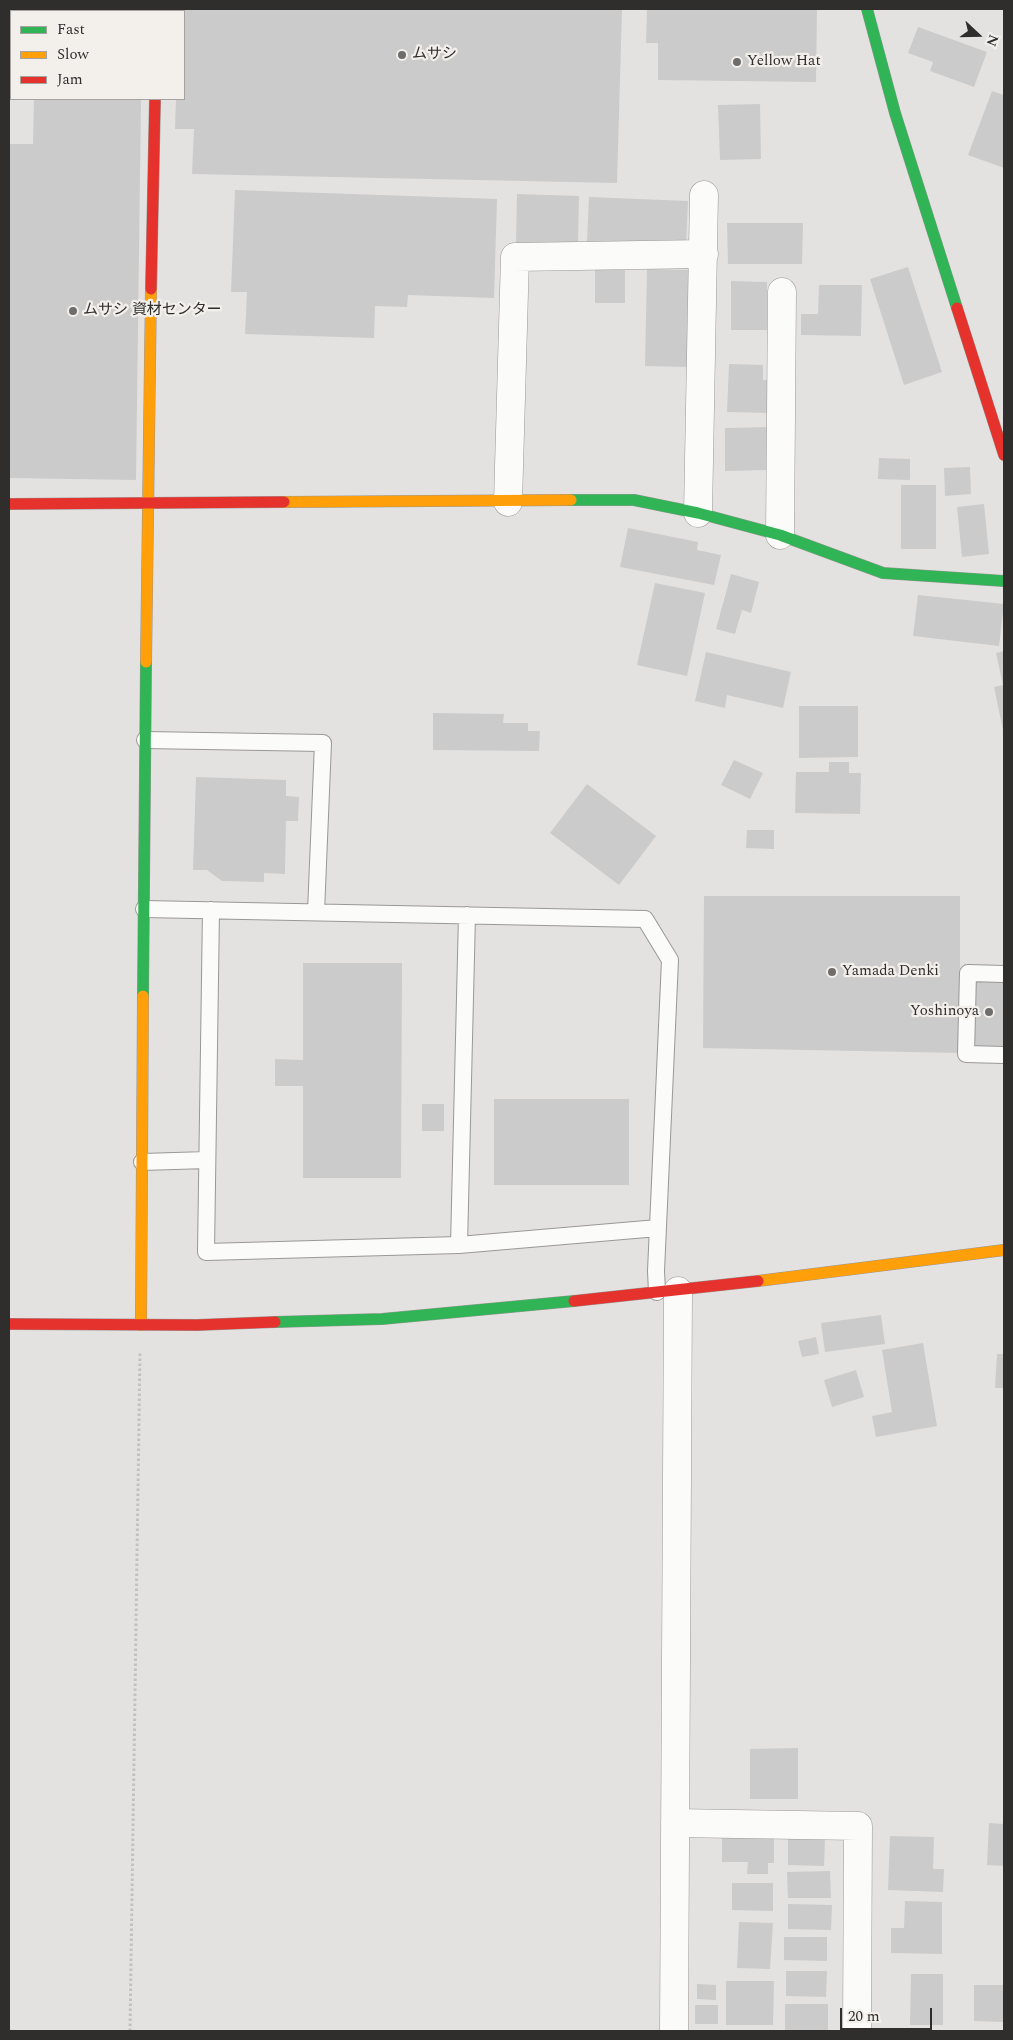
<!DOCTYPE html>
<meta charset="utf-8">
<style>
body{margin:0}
#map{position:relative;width:1013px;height:2040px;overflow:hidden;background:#e4e2e0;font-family:Spectral,serif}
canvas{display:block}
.frame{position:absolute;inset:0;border:10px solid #2f2e2d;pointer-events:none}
.legend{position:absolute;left:10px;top:10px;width:175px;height:90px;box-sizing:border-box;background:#f3efeb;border:1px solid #a5a29f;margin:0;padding:6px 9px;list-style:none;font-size:15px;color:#2f2e2d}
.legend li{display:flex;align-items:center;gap:10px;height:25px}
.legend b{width:25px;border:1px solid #a5a29f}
.north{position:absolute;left:953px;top:10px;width:50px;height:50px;-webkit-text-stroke:4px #f3efeb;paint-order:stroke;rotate:111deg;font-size:14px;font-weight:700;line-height:20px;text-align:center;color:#2f2e2d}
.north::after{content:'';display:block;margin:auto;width:18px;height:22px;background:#2f2e2d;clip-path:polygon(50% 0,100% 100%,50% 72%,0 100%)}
.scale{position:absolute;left:840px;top:2008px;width:92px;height:22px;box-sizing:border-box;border:2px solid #2f2e2d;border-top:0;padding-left:6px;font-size:15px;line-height:18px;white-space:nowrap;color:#2f2e2d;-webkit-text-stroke:4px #f3efeb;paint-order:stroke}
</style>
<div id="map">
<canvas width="1013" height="2040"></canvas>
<div class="frame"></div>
<ul class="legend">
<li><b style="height:6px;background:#30b455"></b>Fast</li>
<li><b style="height:6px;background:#ff9f0a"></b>Slow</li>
<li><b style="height:6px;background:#e5322d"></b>Jam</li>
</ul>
<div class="north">N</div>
<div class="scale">20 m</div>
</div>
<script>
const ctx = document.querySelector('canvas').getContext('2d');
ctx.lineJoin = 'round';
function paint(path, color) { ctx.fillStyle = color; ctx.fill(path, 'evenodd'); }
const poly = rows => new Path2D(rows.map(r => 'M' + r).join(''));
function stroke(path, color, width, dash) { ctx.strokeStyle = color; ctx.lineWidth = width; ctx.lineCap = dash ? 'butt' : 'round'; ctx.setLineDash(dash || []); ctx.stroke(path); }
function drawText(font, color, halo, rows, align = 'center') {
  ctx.font = font + ' Spectral,"Noto Sans JP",serif'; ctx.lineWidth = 4.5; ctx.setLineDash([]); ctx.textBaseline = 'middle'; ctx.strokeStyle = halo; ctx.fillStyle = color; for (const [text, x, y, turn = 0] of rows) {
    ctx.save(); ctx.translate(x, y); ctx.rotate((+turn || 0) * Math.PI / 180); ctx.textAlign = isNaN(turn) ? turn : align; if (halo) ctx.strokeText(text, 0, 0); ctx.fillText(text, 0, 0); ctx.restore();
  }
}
const building = poly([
 [178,9,622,9,617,183,192,174,194,129,175,129,176,99,184,99,184,11,178,11],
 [647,9,817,9,816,82,658,80,658,43,646,43],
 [918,27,987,52,974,87,930,71,933,62,908,53],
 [992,91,1004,95,1004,168,968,155],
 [34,99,141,99,136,480,9,478,9,144,33,144],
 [760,104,761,159,720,160,718,105],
 [235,190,497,199,494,298,408,295,407,307,375,306,374,338,245,334,247,292,231,292],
 [517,194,579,196,578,244,516,243],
 [589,197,688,201,686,246,587,242],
 [727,223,803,223,802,264,728,264],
 [908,267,942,372,904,385,870,279],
 [647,269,692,270,689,367,645,366],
 [595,270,625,270,625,303,595,303],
 [731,281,767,282,767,330,731,330],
 [819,285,862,285,861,336,801,335,801,314,818,314],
 [729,364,763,365,763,380,771,380,771,413,727,412],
 [769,427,769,470,725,471,725,428],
 [879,458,910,459,910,480,878,479],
 [970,467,971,494,945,496,944,468],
 [901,485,936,485,936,549,901,549],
 [984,504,989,554,962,557,957,507],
 [628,528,698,542,697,550,721,555,714,585,620,567],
 [731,574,759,582,751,613,742,610,735,634,716,629],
 [655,583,705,593,687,676,637,665],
 [918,595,1004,604,999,646,913,636],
 [1004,651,1004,730,1003,730,994,687,1003,685,996,653],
 [706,652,791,672,783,708,727,695,725,708,695,701],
 [799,706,858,706,858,757,799,758],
 [433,713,504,714,503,723,528,723,528,731,540,731,539,751,433,750],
 [734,760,763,773,750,799,721,785],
 [829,762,849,762,849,773,861,773,860,814,795,813,796,772,829,772],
 [196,777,286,780,286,796,299,797,298,821,286,821,285,874,264,873,264,882,222,881,207,870,193,870],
 [587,784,656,836,619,885,550,833],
 [747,830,774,830,774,849,746,848],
 [704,896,960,896,960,1053,703,1048],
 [303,963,402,963,401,1178,303,1178,303,1086,275,1086,275,1059,303,1060],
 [973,975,1004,975,1004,1048,973,1048],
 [494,1099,629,1099,629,1185,494,1185],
 [422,1104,444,1104,444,1131,422,1131],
 [881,1315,885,1344,825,1352,821,1323],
 [816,1337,819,1354,802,1357,798,1341],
 [923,1343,937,1426,876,1437,872,1416,892,1412,882,1350],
 [997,1354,1004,1354,1004,1388,995,1388],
 [856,1370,864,1397,832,1407,824,1380],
 [798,1748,798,1799,750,1799,750,1749],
 [989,1823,1004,1824,1004,1866,987,1865],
 [722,1834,774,1834,774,1863,768,1863,768,1874,747,1874,748,1862,722,1862],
 [890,1836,934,1837,933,1869,944,1869,943,1892,888,1890],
 [788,1838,825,1838,824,1866,788,1865],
 [830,1871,831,1898,788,1898,787,1872],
 [732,1883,773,1883,773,1911,732,1910],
 [905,1901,942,1902,942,1954,891,1953,891,1928,904,1928],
 [788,1904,832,1905,831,1930,788,1929],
 [739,1922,773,1923,770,1969,737,1968],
 [784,1937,827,1937,827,1961,784,1960],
 [786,1971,827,1971,826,1997,786,1996],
 [911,1974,943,1974,943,2025,910,2025],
 [726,1981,774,1981,773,2025,726,2025],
 [697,1984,716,1985,716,2000,697,1999],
 [974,1985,1004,1985,1004,2022,974,2021],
 [785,2004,828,2004,828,2031,785,2031],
 [695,2005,718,2005,718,2024,695,2024]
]);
const path = poly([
 [130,2031,140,1353]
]);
const lane = poly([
 [145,740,323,743,316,912],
 [144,909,645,919,670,960,656,1271,657,1292],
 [211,910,206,1252,459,1245],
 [467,915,459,1245,658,1228],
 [1004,974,968,973,966,1054,1004,1055],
 [142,1162,207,1160]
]);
const street = poly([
 [508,502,515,257,704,254],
 [698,513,704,195],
 [780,535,782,292],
 [675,1823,858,1826,857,2031],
 [674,2031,678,1291]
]);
const fast = poly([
 [156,9,156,11],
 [867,9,895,113,957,308],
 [571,500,634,500,698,513,780,535,883,573,1004,581],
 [143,996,146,662],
 [275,1322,382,1319,574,1301]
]);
const slow = poly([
 [284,502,571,500],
 [146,662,151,289],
 [758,1281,1004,1250],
 [141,1325,143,996]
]);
const jam = poly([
 [151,289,155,99],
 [957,308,1004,455],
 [9,504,284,502],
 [574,1301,758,1281],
 [9,1324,197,1325,275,1322]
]);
const markers = [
 [402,55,5,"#6e6d6c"],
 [737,62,5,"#6e6d6c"],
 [73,311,5,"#6e6d6c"],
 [832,972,5,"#6e6d6c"],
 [989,1012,5,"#6e6d6c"]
];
const poiNames = [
 ["ムサシ",412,55],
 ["Yellow Hat",747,62],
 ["ムサシ 資材センター",83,311],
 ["Yamada Denki",842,972],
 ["Yoshinoya",979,1012,"right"]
];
paint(building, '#cccbcb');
stroke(lane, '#9a9897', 18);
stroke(street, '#9a9897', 29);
stroke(fast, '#9a9897', 12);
stroke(slow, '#9a9897', 12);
stroke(jam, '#9a9897', 12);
stroke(path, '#c1c1c1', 3, [2.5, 2.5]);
stroke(lane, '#fbfbfa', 16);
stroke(street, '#fbfbfa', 28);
stroke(fast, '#30b455', 11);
stroke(slow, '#ff9f0a', 11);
stroke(jam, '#e5322d', 11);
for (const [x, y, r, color] of markers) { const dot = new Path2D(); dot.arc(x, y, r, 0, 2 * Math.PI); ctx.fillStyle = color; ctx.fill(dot); stroke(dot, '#f3efeb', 2); }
drawText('15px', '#2f2e2d', '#f3efeb', poiNames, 'left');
</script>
